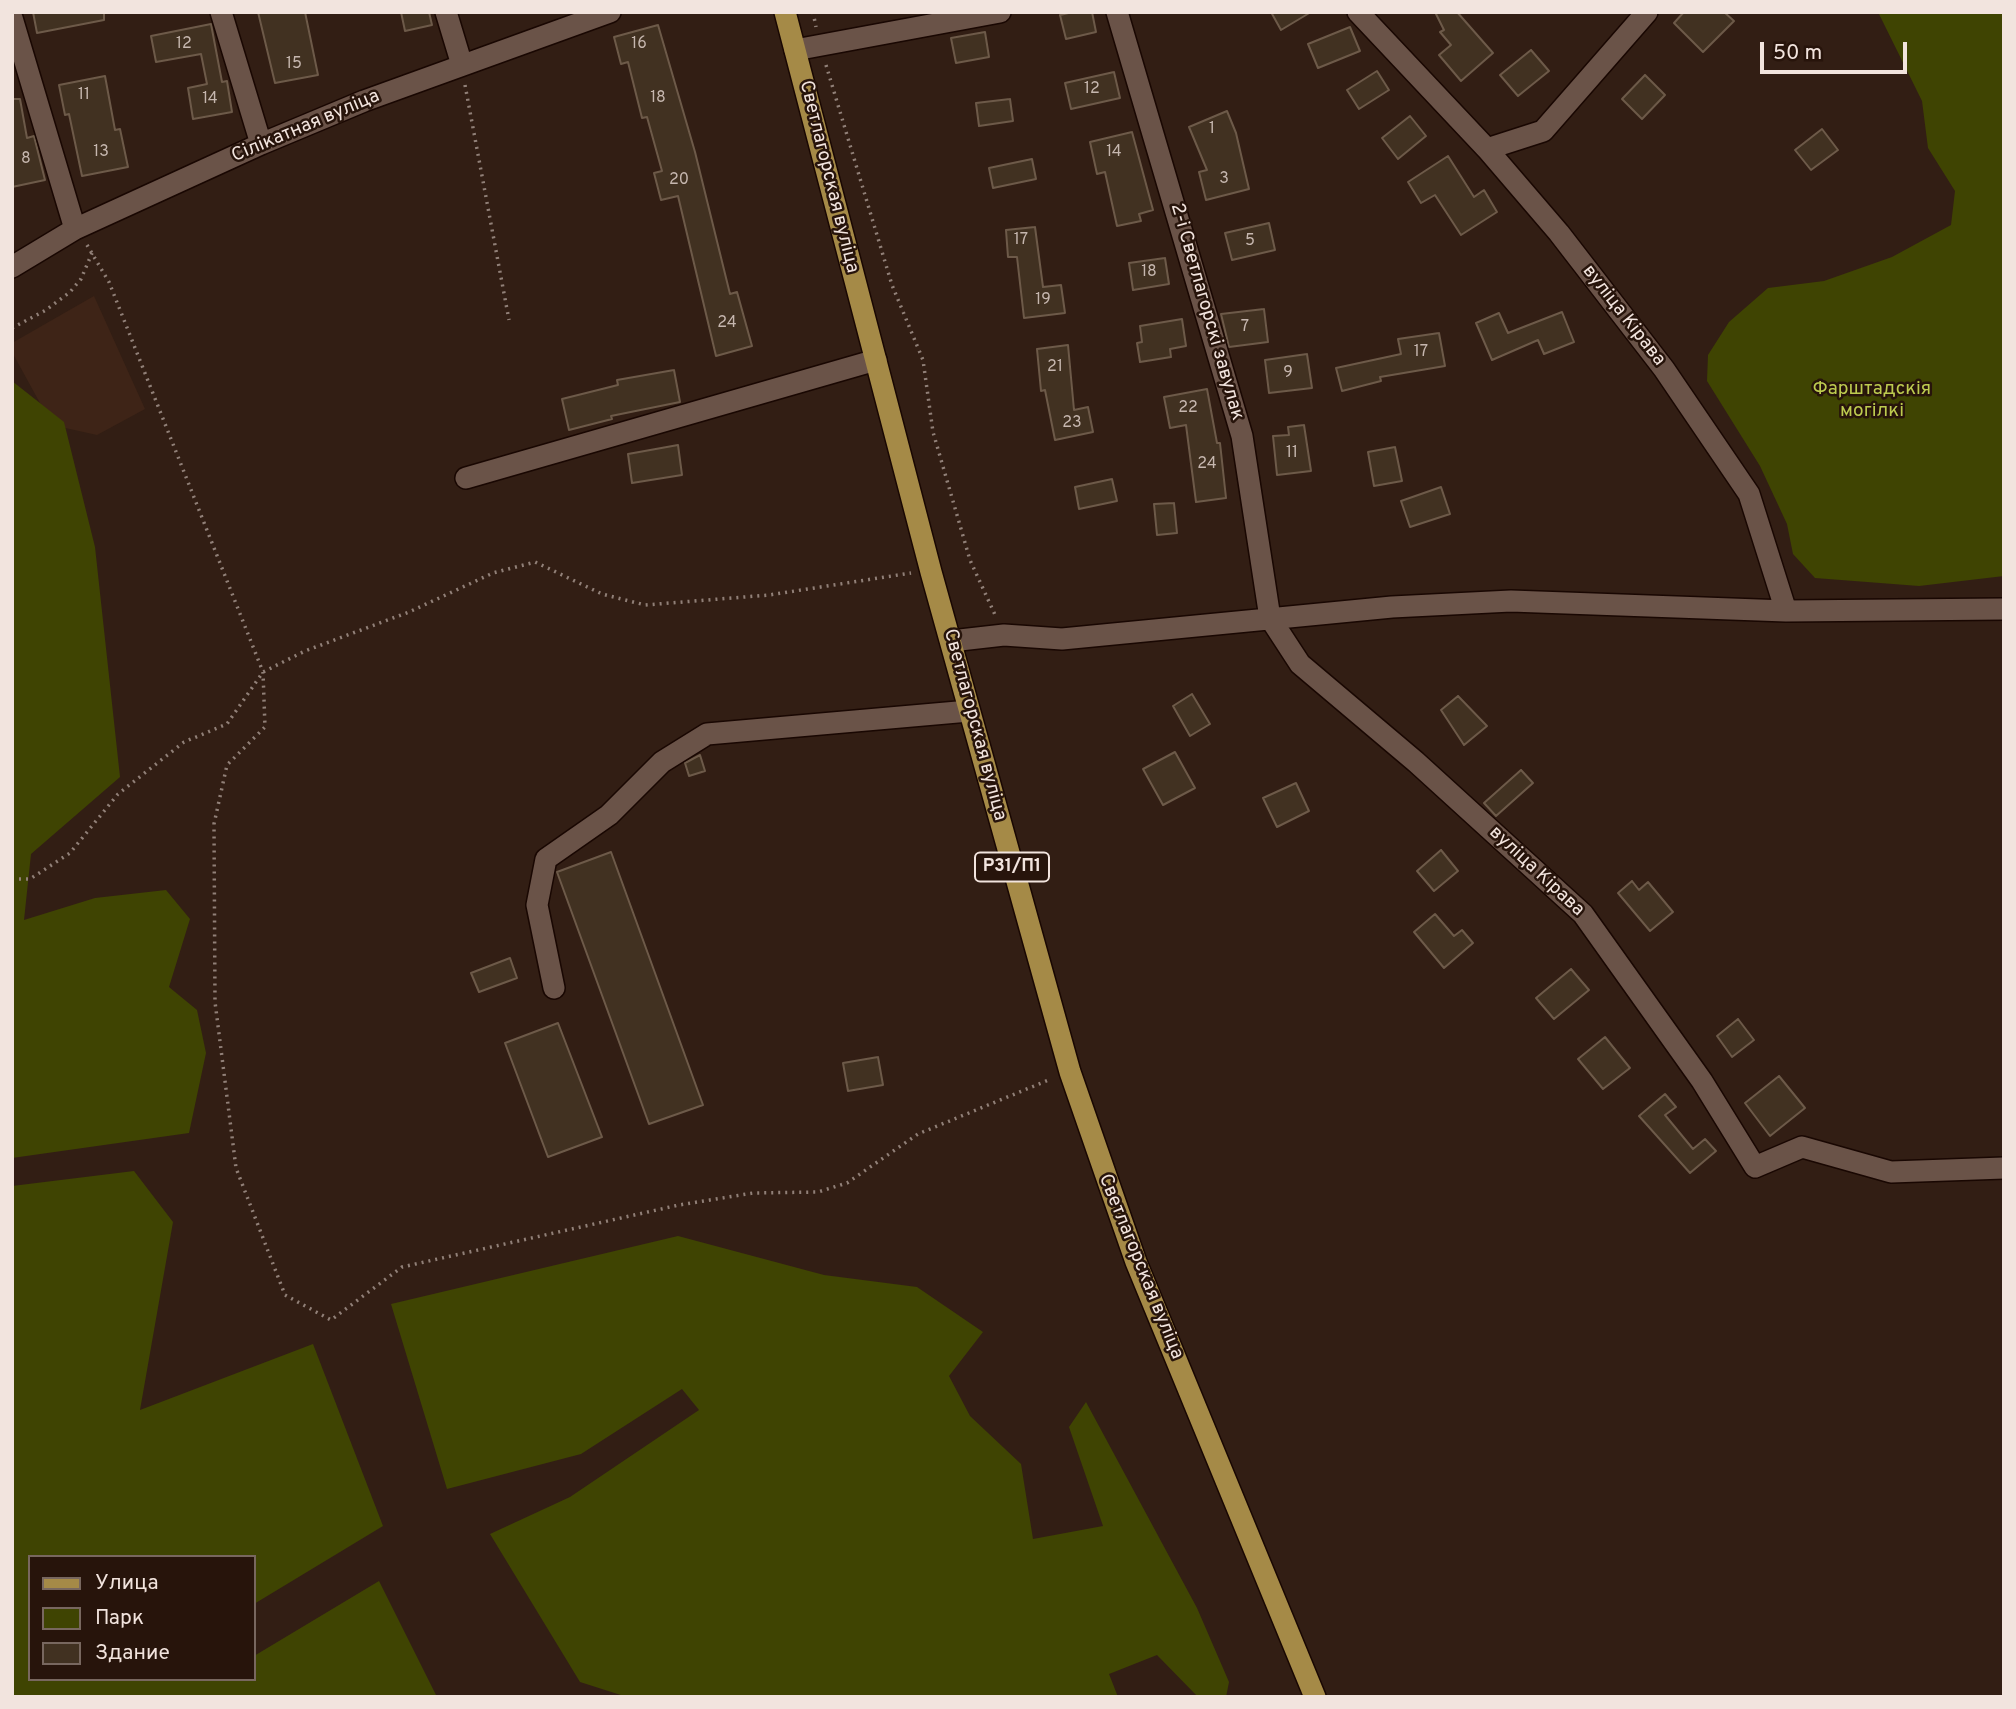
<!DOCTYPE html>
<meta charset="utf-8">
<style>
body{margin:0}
#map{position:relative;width:2016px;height:1709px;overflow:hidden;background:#321e14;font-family:Overpass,sans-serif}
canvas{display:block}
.frame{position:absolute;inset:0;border:14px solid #f2e4de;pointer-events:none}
.legend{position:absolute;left:28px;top:1555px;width:228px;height:126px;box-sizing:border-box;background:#27140b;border:2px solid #78675f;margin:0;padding:9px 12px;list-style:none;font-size:21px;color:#f2e4de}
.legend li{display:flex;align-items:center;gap:14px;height:35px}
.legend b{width:35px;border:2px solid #78675f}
.scale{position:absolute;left:1760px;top:42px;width:147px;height:32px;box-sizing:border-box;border:4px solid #f2e4de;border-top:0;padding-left:9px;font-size:21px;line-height:24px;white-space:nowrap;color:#f2e4de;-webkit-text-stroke:5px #27140b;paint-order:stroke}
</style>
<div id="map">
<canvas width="2016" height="1709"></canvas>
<div class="frame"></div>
<ul class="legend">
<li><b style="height:9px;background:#a58a47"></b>Улица</li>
<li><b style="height:19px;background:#3f4402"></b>Парк</li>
<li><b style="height:19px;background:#413121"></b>Здание</li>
</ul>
<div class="scale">50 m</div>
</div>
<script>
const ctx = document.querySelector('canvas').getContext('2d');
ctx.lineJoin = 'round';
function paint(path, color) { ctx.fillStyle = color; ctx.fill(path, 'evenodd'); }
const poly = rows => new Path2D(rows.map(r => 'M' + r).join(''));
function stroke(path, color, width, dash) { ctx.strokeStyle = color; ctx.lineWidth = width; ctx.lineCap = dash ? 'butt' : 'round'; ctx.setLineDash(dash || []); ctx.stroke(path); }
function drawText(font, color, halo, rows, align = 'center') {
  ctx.font = font + ' Overpass,sans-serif'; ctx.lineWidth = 5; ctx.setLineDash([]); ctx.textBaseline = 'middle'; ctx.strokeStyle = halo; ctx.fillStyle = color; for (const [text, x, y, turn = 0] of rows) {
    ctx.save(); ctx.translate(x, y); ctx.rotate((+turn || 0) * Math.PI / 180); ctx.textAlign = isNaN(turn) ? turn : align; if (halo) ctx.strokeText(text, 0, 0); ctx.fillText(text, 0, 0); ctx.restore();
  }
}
const built = poly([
 [94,296,145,409,97,435,52,425,12,352,12,343]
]);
const green = poly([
 [1878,12,2004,12,2004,576,1919,586,1815,578,1793,554,1787,524,1760,466,1707,381,1708,355,1729,322,1768,288,1824,281,1892,257,1951,225,1955,191,1928,148,1922,101],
 [12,381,64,422,95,547,120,777,31,854,24,920,95,898,166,890,190,919,169,987,197,1010,206,1053,189,1133,12,1158],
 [134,1171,173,1222,140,1410,313,1344,383,1526,254,1604,254,1557,30,1557,30,1679,254,1679,254,1656,379,1581,437,1697,12,1697,12,1186],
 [678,1236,824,1275,917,1287,983,1332,949,1376,970,1416,1021,1464,1033,1539,1103,1526,1069,1427,1086,1402,1197,1608,1229,1682,1226,1697,1198,1697,1157,1655,1109,1674,1118,1697,627,1697,580,1682,490,1534,570,1497,699,1410,682,1389,581,1454,447,1489,391,1304]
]);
const building = poly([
 [33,12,104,12,104,20,37,33,33,12],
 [258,12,305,12,318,75,275,83,258,12],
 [401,12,429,12,432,25,405,31,401,12],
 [1073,12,1092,12,1096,32,1066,39,1060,15,1073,12],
 [1271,12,1311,12,1281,30,1271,12],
 [1435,12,1457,12,1493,53,1461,81,1439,55,1451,45,1440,32,1444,30,1435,12],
 [1684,12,1724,12,1734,21,1703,52,1674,23,1684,12],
 [211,24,222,82,227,81,232,112,193,119,188,88,207,84,201,54,156,62,151,36,211,24],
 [658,25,695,152,730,294,737,292,752,346,716,356,678,196,661,200,654,173,662,171,647,117,642,118,628,62,621,64,614,37,658,25],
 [1350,27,1360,51,1318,68,1308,44,1350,27],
 [985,32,989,57,956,63,951,38,985,32],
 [1531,50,1549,71,1518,96,1500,75,1531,50],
 [1377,71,1389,90,1359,109,1347,90,1377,71],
 [1114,72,1120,98,1071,109,1065,83,1114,72],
 [1645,75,1665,95,1642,119,1622,99,1645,75],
 [105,76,115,130,120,129,128,167,82,176,69,114,65,115,59,85,105,76],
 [12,99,20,99,27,138,34,136,45,180,12,187,12,99],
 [1010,99,1013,121,979,126,976,103,1010,99],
 [1227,111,1236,133,1249,189,1206,200,1199,172,1207,170,1189,127,1227,111],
 [1410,116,1426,136,1398,159,1382,138,1410,116],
 [1822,129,1838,150,1811,170,1795,150,1822,129],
 [1132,132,1153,210,1139,214,1141,221,1117,226,1105,172,1097,174,1090,142,1132,132],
 [1448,156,1474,197,1484,190,1497,212,1461,235,1435,195,1421,203,1408,182,1448,156],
 [1032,159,1036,179,993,188,989,168,1032,159],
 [1269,223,1275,250,1232,260,1225,233,1269,223],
 [1035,227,1043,287,1061,285,1065,313,1024,318,1017,257,1008,257,1006,230,1035,227],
 [1165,258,1169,284,1133,290,1129,263,1165,258],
 [1264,309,1268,342,1229,347,1221,314,1264,309],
 [1562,312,1574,342,1544,354,1538,340,1492,360,1476,323,1499,313,1508,333,1562,312],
 [1182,319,1186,346,1170,349,1171,357,1140,362,1137,343,1142,342,1140,326,1182,319],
 [1439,333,1445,366,1380,377,1381,381,1342,391,1336,368,1401,354,1398,339,1439,333],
 [1068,345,1074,410,1088,407,1093,432,1055,440,1045,390,1041,391,1037,349,1068,345],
 [1307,354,1312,388,1269,393,1265,360,1307,354],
 [674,370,680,402,611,416,612,419,569,430,562,399,618,385,617,380,674,370],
 [1207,389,1217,443,1220,443,1226,498,1196,502,1186,425,1170,428,1164,397,1207,389],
 [1304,425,1311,471,1277,475,1273,436,1289,435,1288,427,1304,425],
 [678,445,682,475,632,483,628,454,678,445],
 [1395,447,1402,481,1374,486,1368,452,1395,447],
 [1112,479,1117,501,1079,509,1075,487,1112,479],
 [1441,487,1450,514,1410,527,1401,501,1441,487],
 [1174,503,1177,533,1157,535,1154,504,1174,503],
 [1192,694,1210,724,1190,736,1173,706,1192,694],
 [1458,696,1487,726,1464,745,1441,710,1458,696],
 [1175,752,1195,788,1163,805,1143,769,1175,752],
 [700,755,705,771,689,776,685,763,700,755],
 [1521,770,1533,783,1496,816,1484,803,1521,770],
 [1296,783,1309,811,1277,827,1263,798,1296,783],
 [1441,850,1458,871,1434,891,1417,871,1441,850],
 [611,852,703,1105,649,1124,557,872,611,852],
 [1632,881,1639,890,1648,882,1673,912,1650,931,1618,893,1632,881],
 [1435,914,1454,936,1462,930,1473,943,1444,968,1414,932,1435,914],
 [510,958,517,978,479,992,471,973,510,958],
 [1571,969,1589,990,1554,1019,1536,998,1571,969],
 [1738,1019,1754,1040,1732,1057,1717,1036,1738,1019],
 [558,1023,602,1137,548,1157,505,1043,558,1023],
 [1605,1037,1630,1068,1603,1089,1578,1059,1605,1037],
 [878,1057,883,1085,848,1091,843,1063,878,1057],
 [1779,1076,1805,1108,1770,1136,1745,1103,1779,1076],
 [1665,1094,1676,1107,1665,1115,1693,1149,1705,1139,1716,1151,1690,1173,1639,1116,1665,1094]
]);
const path = poly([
 [813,12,816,27],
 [826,65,892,285,923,360,933,432,970,560,996,617],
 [465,85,509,320],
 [87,245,109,282,263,672,265,727,227,765,214,824,215,1002,236,1168,285,1295,331,1320,402,1267,679,1205,753,1193,818,1192,847,1183,918,1134,1051,1079],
 [12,328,46,310,70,292,81,279,92,253],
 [12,879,30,879,70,853,118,794,184,742,227,724,263,672,305,651,409,612,493,573,535,562,602,594,645,605,769,595,911,573]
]);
const minor = poly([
 [221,12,261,144],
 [446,12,462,65],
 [1117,12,1242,436,1270,618,1300,664,1416,762,1583,914,1702,1081,1755,1167,1802,1147,1891,1172,2004,1168],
 [1358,12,1487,149,1543,131,1647,12],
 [12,18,75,229],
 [795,50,1000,12],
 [1487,149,1559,233,1664,369,1749,494,1786,611],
 [12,267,75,229,261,144,364,101,610,12],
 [466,478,876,360],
 [951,641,1004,635,1062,639,1392,607,1511,601,1786,611,2004,609],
 [554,988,537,905,546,859,609,815,662,762,707,734,969,711]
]);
const major = poly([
 [785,12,931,572,1070,1072,1136,1262,1315,1697]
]);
const numberNames = [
 ["12",184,45],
 ["16",639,45],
 ["15",294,65],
 ["12",1092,90],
 ["11",84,96],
 ["18",658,99],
 ["14",210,100],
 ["1",1212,130],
 ["13",101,153],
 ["14",1114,153],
 ["8",26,160],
 ["3",1224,180],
 ["20",679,181],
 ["17",1021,241],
 ["5",1250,242],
 ["18",1149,273],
 ["19",1043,301],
 ["24",727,324],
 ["7",1245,328],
 ["17",1421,353],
 ["21",1055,368],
 ["9",1288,374],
 ["22",1188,409],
 ["23",1072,424],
 ["11",1292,454],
 ["24",1207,465]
];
const shields = [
 [1012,867,74]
];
const shieldNames = [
 ["Р31/П1",1012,867]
];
const streetNames = [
 ["Сілікатная вуліца",306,127,-23],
 ["Светлагорская вуліца",828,177,76],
 ["2-і Светлагорскі завулак",1206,312,74],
 ["вуліца Кірава",1623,316,52],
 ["Светлагорская вуліца",974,725,75],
 ["вуліца Кірава",1536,872,43],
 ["Светлагорская вуліца",1140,1267,68]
];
const parkNames = [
 ["Фарштадскія",1872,390],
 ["могілкі",1872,412]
];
paint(built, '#3e2417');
paint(green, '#3f4402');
paint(building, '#413121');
stroke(building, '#6d5a49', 2);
stroke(minor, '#190702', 24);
stroke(major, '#190702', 24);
stroke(path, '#918078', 3.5, [2, 5]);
stroke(minor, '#6a5348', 21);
stroke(major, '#a58a47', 21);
drawText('16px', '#c6b7af', null, numberNames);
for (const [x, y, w] of shields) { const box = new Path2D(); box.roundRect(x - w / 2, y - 14.5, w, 29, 5); ctx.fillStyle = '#27140b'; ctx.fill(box); stroke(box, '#f2e4de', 2); }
drawText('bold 18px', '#f2e4de', null, shieldNames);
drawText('19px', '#f2e4de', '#27140b', streetNames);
drawText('19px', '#bdcb4f', '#27140b', parkNames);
</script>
